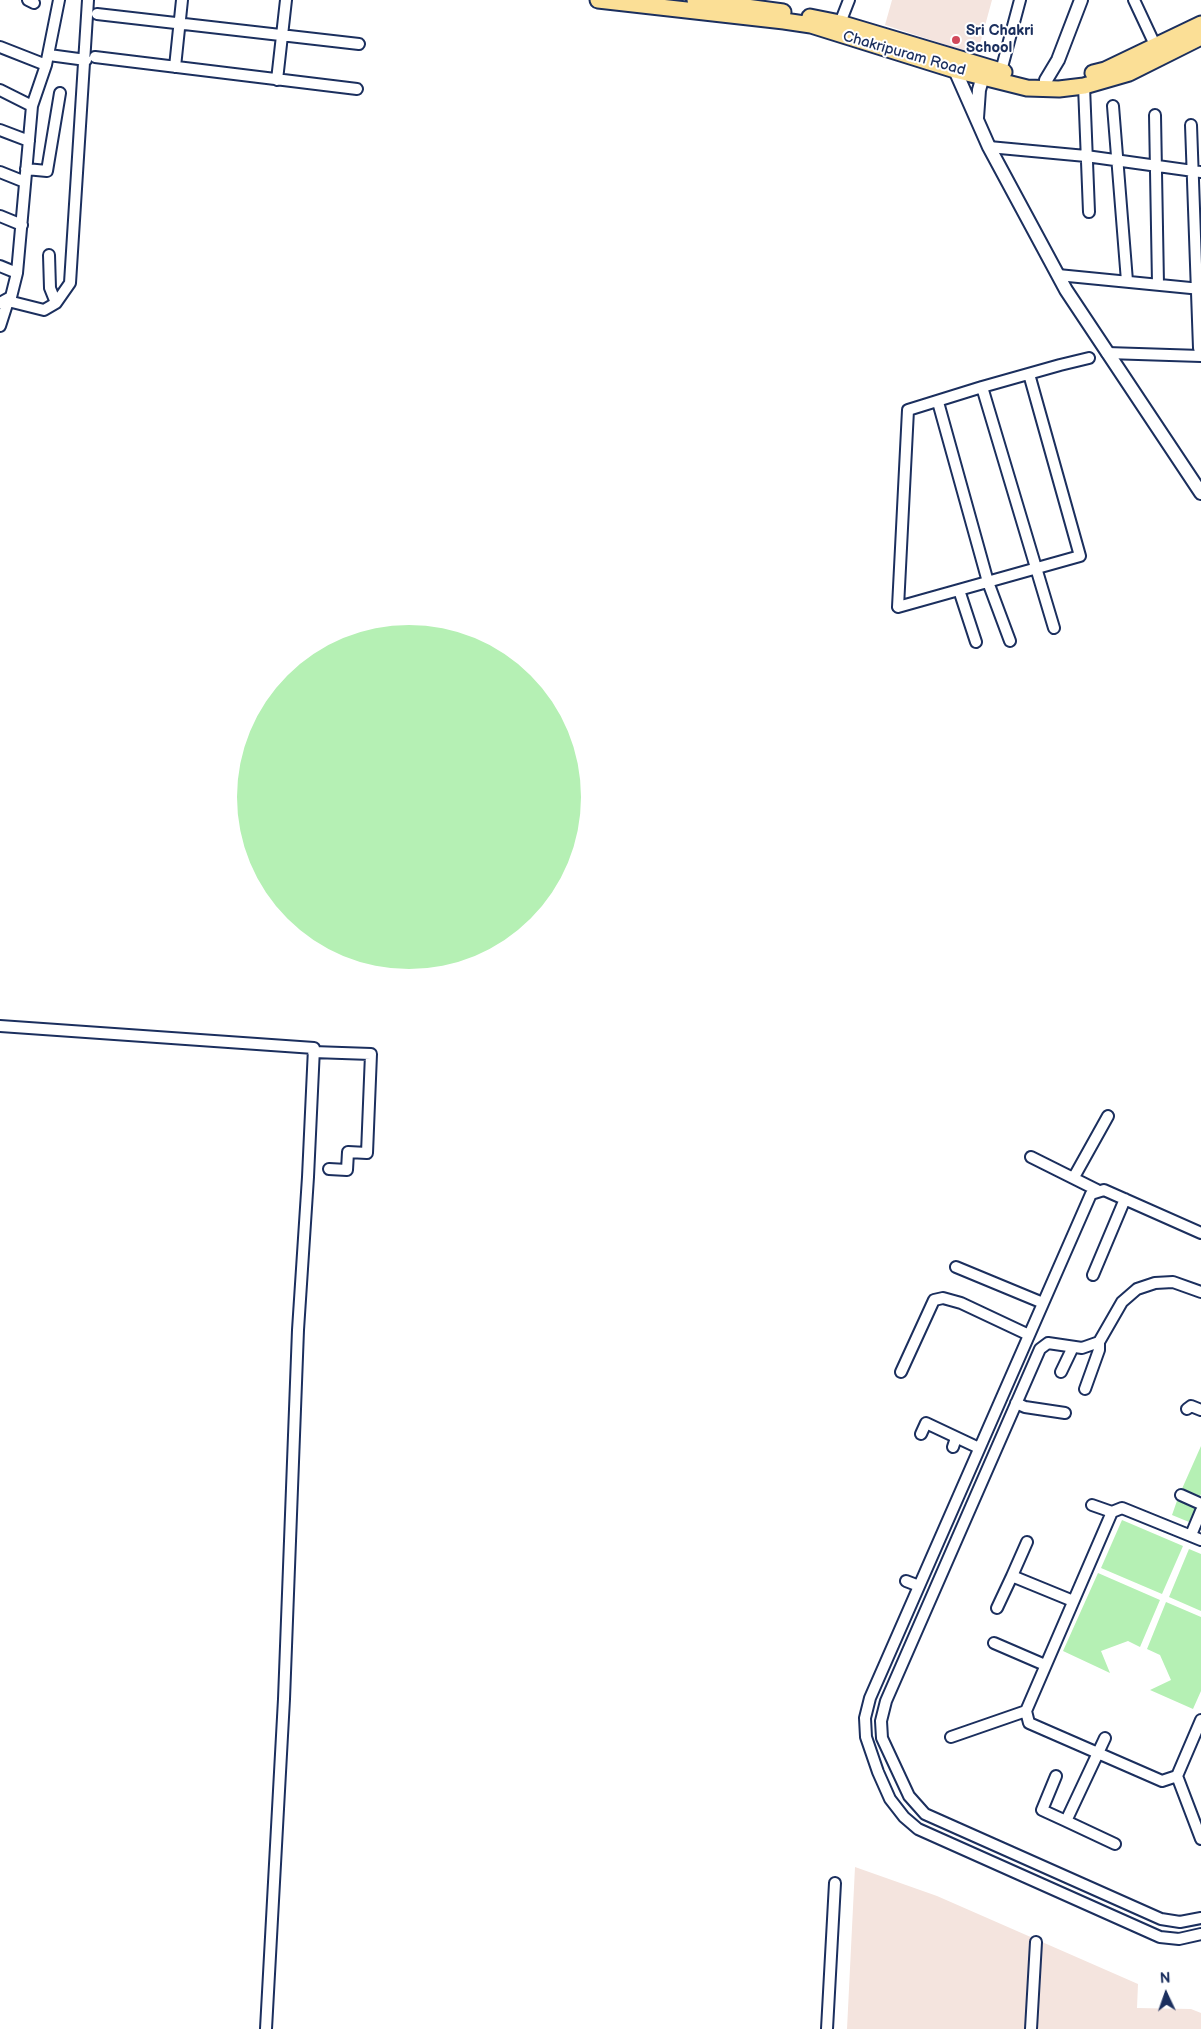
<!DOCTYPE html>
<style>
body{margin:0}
#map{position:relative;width:1201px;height:2029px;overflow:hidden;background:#fff;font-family:"Balsamiq Sans",sans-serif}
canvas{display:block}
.north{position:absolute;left:1141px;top:1969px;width:50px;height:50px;-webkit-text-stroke:4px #fff;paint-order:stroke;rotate:357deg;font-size:14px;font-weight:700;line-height:20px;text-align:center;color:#1b2f5e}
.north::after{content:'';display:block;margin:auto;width:18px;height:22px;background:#1b2f5e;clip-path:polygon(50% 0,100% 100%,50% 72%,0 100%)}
</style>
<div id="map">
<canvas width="1201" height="2029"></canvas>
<div class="north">N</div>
</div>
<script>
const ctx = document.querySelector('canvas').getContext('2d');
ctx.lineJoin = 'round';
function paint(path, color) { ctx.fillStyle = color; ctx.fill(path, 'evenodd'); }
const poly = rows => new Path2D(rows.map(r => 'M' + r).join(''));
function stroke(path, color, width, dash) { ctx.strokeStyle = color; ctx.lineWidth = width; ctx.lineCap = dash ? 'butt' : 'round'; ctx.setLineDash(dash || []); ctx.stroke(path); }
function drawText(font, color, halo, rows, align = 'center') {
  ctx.font = font + ' "Balsamiq Sans",sans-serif'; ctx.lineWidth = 4; ctx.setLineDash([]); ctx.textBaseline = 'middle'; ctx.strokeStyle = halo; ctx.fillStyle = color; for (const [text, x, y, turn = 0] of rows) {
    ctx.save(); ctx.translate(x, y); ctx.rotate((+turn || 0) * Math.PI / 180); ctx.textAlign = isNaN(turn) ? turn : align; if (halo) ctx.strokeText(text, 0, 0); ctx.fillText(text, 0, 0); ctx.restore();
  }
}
const built = poly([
 [892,0,992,0,977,55,885,25],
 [855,1867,937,1896,1138,1984,1137,2008,1191,2009,1201,2013,1201,2029,847,2029]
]);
const green = poly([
 '237 797a172 172 0 1 1 344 0a172 172 0 1 1-344 0Z',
 [1201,1446,1201,1494,1199,1499,1181,1491],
 [1178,1498,1197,1505,1189,1522,1172,1515],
 [1122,1520,1183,1546,1162,1594,1101,1568],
 [1189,1549,1201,1554,1201,1611,1169,1597],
 [1098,1573,1160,1600,1140,1647,1128,1641,1101,1651,1110,1673,1063,1651],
 [1166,1602,1201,1617,1201,1691,1193,1709,1150,1690,1171,1680,1160,1655,1147,1649]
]);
const minor = poly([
 [28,0,34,3],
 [1134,0,1156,47],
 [97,14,359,44],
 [840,23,849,0],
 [0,47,46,65],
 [49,55,86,60],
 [95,57,357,89],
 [175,67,182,0],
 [1001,71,1020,0],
 [277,80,286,0],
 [1084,86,1089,212],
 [0,90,32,106],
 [1113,106,1127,281],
 [1155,115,1158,284],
 [1191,125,1199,348],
 [0,130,29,141],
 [989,147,1086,156,1201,172],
 [26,169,47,171,60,93],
 [0,172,25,182],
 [0,216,22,225],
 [49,255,50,288,56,303],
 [0,266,17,273],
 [1058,275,1201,289],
 [0,303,11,297,17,273,32,106,46,65,59,0],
 [0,326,8,301,44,310,56,303,70,283,88,0],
 [1107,353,1201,356],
 [1029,374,1080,556,898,607,908,410,982,387,1060,365,1089,358],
 [982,387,1054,628],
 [938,402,988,582,1010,641],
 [959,590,976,642],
 [0,1026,314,1048,308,1177,298,1330,284,1699,266,2029],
 [313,1052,371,1054,367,1153,348,1152,347,1170,329,1169],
 [1031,1157,1097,1190],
 [1074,1177,1108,1116],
 [1201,1233,1104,1190,1091,1194,870,1698,865,1718,866,1737,878,1772,890,1799,904,1817,918,1829,1160,1937,1179,1939,1201,1934],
 [956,1267,1043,1303],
 [1093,1275,1125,1199],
 [1201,1292,1173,1282,1155,1283,1137,1289,1122,1302,1099,1342,1082,1348,1048,1343,1040,1349,886,1701,881,1721,882,1738,909,1796,925,1814,1161,1919,1180,1922,1201,1918],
 [901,1372,934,1300,943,1298,961,1303,1029,1335],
 [1061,1372,1073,1347],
 [1085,1389,1099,1350,1099,1342],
 [1016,1403,1025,1407,1065,1413],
 [1187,1409,1191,1406,1201,1410],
 [921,1434,926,1423,979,1448],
 [953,1447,956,1438],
 [1181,1495,1201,1504],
 [1092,1505,1112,1512],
 [1191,1535,1201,1511],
 [1201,1540,1122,1508,1112,1512,1026,1711,1029,1723,1162,1781,1177,1776,1201,1720],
 [1027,1542,1012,1576,1073,1601],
 [906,1581,919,1586],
 [997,1608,1012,1576],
 [994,1643,1045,1665],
 [951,1737,1026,1711],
 [1105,1738,1066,1821,1115,1844],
 [1056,1776,1042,1810,1066,1821],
 [1177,1776,1201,1839],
 [827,2029,835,1883],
 [1031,2029,1036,1942]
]);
const tertiary = poly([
 [957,63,955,70,989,147,1066,290,1201,493],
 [1046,80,1058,60,1081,0],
 [977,118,979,90,985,69]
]);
const primary = poly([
 [598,0,784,21,811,25,955,70,1027,88,1059,89,1084,86,1129,73,1201,37],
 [695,0,783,12],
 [810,17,840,23,1004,72],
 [1093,73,1105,70,1201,24]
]);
const markers = [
 [956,40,5,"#d1495b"]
];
const poiNames = [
 ["Sri Chakri",966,31],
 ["School",966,48]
];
const streetNames = [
 ["Chakripuram Road",904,54,16]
];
paint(built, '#f4e4de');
paint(green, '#b5f0b4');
stroke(minor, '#1b2f5e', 14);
stroke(tertiary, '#1b2f5e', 16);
stroke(primary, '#1b2f5e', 19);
stroke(minor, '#fff', 10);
stroke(tertiary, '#fff', 12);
stroke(primary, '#fbdf96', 15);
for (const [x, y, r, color] of markers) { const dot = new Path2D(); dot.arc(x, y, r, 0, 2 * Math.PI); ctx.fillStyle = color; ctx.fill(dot); stroke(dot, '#fff', 2); }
drawText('bold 15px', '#1b2f5e', '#fff', poiNames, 'left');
drawText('15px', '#1b2f5e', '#fff', streetNames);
</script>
